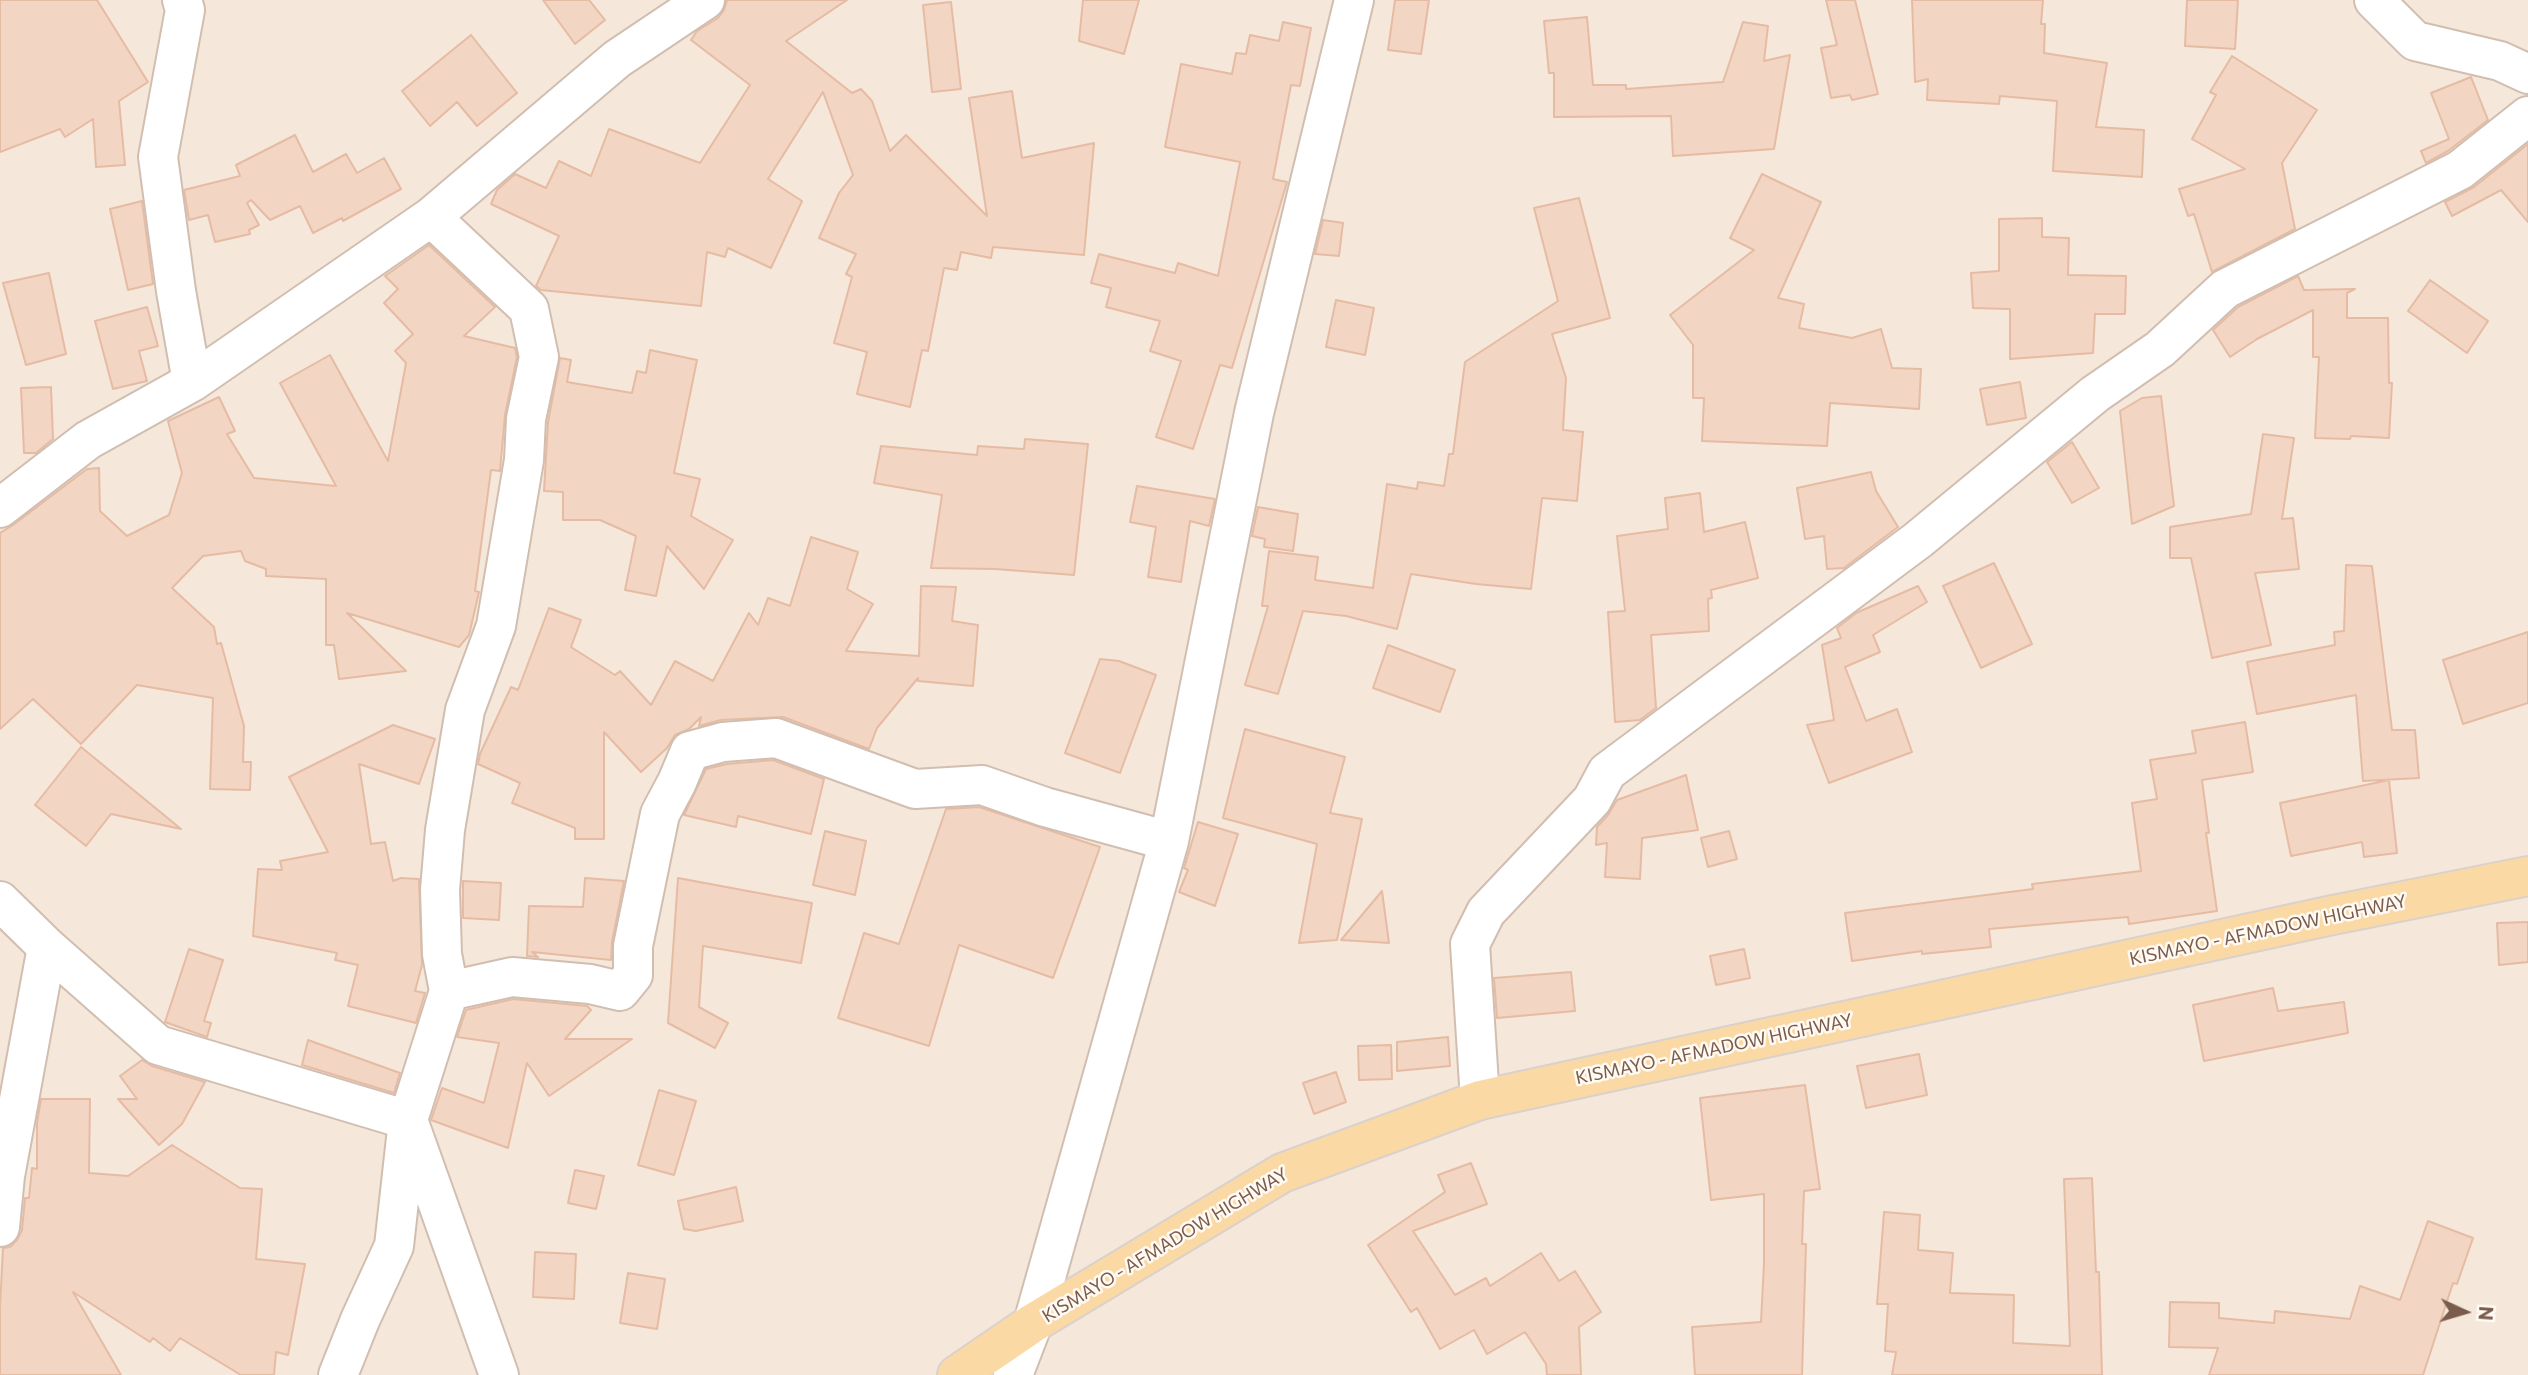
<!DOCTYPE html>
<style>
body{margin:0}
#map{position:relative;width:2528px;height:1375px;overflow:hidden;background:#fdf6ec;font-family:Commissioner,sans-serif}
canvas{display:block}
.north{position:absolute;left:2430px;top:1277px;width:70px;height:70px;-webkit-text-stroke:5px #fffaf3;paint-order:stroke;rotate:94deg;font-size:19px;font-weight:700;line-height:28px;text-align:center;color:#7a5c4d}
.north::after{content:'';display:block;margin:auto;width:24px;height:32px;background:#7a5c4d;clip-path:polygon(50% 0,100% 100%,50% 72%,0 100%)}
</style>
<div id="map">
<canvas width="2528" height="1375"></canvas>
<div class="north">N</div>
</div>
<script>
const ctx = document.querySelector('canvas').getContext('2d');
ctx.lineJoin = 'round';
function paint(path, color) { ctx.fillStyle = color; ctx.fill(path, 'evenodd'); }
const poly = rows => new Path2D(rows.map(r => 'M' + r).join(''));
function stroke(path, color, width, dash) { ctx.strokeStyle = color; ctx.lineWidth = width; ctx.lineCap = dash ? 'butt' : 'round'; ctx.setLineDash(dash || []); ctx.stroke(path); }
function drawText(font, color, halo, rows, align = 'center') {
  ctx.font = font + ' Commissioner,sans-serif'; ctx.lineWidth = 5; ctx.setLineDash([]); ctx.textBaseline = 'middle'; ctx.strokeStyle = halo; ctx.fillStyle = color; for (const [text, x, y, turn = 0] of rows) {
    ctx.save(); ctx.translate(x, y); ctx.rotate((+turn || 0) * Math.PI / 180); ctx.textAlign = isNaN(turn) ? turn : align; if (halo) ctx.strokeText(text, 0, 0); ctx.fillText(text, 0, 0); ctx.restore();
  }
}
const residential = poly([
 [0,0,2528,0,2528,1375,0,1375]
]);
const building = poly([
 [0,0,97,0,148,82,119,101,125,165,96,167,93,119,65,137,60,129,0,152,0,0],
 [543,0,589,0,605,20,575,44,543,0],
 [727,0,847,0,786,41,852,93,861,89,872,101,890,151,906,135,987,216,969,98,1012,91,1022,158,1094,143,1084,255,993,247,991,258,961,252,957,270,944,268,928,351,922,350,910,407,857,394,867,352,834,343,852,277,846,274,856,254,819,238,839,193,853,175,823,92,768,179,802,201,771,268,728,248,725,257,707,252,701,306,541,290,536,286,559,236,491,204,497,190,515,174,546,188,559,161,591,176,609,129,700,163,750,85,691,40,697,31,718,18,724,10,727,0],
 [1083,0,1139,0,1124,54,1079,41,1083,0],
 [1395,0,1429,0,1421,54,1388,50,1395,0],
 [1826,0,1855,0,1878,94,1852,100,1850,95,1831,98,1821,48,1837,45,1826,0],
 [1912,0,2043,0,2041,24,2045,24,2044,53,2107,63,2096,127,2144,130,2142,177,2053,171,2057,101,2000,96,1999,104,1927,100,1928,79,1915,82,1912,0],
 [2187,0,2238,0,2235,49,2185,46,2187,0],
 [951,2,961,89,932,92,923,5,951,2],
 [1587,17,1593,85,1626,85,1626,89,1723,82,1743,22,1768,26,1764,61,1790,55,1774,149,1673,156,1671,116,1554,117,1554,73,1549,73,1544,21,1587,17],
 [1283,22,1311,28,1300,86,1291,85,1273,179,1287,182,1232,368,1220,365,1193,449,1156,437,1181,361,1150,351,1160,321,1106,307,1111,288,1091,283,1099,254,1175,273,1178,263,1218,276,1240,162,1165,147,1181,64,1232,74,1236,53,1246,54,1250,35,1279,41,1283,22],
 [471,35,517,93,477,126,457,102,430,126,402,91,471,35],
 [2232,56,2317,110,2282,163,2295,229,2212,272,2194,214,2188,216,2179,189,2245,169,2192,139,2216,95,2210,92,2232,56],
 [2471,77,2488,120,2448,151,2426,163,2421,151,2449,139,2431,93,2471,77],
 [295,135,313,172,346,154,357,173,384,158,401,189,343,221,342,218,313,233,300,206,270,220,251,200,247,203,259,225,249,230,250,234,215,242,208,215,189,220,184,190,240,176,236,165,295,135],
 [2528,144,2528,222,2501,190,2452,216,2445,202,2474,187,2528,144],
 [1762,174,1821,202,1778,298,1804,304,1799,328,1852,338,1881,329,1892,368,1921,369,1919,409,1830,403,1827,446,1702,441,1704,398,1693,398,1693,345,1670,315,1754,250,1730,238,1762,174],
 [1579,198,1610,318,1552,334,1566,378,1563,430,1583,432,1577,501,1542,498,1531,589,1476,584,1411,574,1397,629,1346,616,1303,611,1278,694,1245,685,1268,606,1262,606,1269,551,1318,557,1315,580,1373,588,1387,484,1417,489,1418,482,1444,486,1449,454,1453,454,1465,362,1558,301,1534,208,1579,198],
 [142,201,153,284,128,290,110,209,142,201],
 [2042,218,2042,237,2069,238,2068,275,2126,276,2125,314,2095,314,2093,353,2010,359,2010,309,1973,308,1971,273,1999,271,1999,219,2042,218],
 [1323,220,1343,223,1339,256,1315,254,1323,220],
 [429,245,495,307,464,336,515,348,517,357,505,415,500,471,491,470,475,591,479,592,469,635,459,647,347,613,406,671,339,679,334,645,326,645,326,579,266,576,266,569,245,561,241,551,203,556,172,588,214,627,217,644,221,643,244,726,243,762,251,762,250,790,210,789,213,698,137,685,81,744,33,699,0,729,0,533,13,525,87,469,99,468,100,511,127,536,169,515,182,473,168,421,219,397,235,431,227,434,254,478,336,486,280,383,330,355,388,461,406,363,395,351,413,334,384,303,398,289,385,276,429,245],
 [49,273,66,354,26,365,3,283,49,273],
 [2298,276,2304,290,2355,289,2347,293,2347,318,2388,318,2389,383,2392,383,2389,438,2351,436,2350,439,2315,438,2319,357,2313,357,2313,310,2257,339,2230,357,2213,330,2238,307,2298,276],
 [2430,280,2488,321,2467,353,2408,311,2430,280],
 [1336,300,1374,308,1365,355,1326,347,1336,300],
 [147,307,158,346,139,351,147,381,113,389,95,321,147,307],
 [650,350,697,360,674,473,700,479,691,516,733,540,704,589,667,546,656,596,625,590,636,536,600,520,563,520,563,492,544,491,548,422,560,358,571,360,567,382,632,393,637,371,646,373,650,350],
 [2020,382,2026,418,1987,425,1980,389,2020,382],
 [51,387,53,439,36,453,24,453,21,388,51,387],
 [2161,396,2174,506,2132,524,2120,411,2142,398,2161,396],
 [2263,434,2294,438,2282,519,2293,518,2299,569,2255,573,2271,645,2212,658,2191,558,2170,558,2170,527,2251,514,2263,434],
 [1025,439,1088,444,1074,575,995,569,931,568,942,495,874,483,881,446,977,455,978,446,1024,449,1025,439],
 [2072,442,2099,488,2072,503,2047,462,2072,442],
 [1871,472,1876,491,1898,527,1844,568,1827,569,1824,536,1805,539,1797,488,1871,472],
 [1137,486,1215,499,1209,526,1190,521,1181,582,1148,577,1156,527,1130,522,1137,486],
 [1700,493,1704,532,1745,522,1758,578,1711,590,1712,598,1708,599,1709,631,1651,635,1656,708,1640,720,1615,722,1608,612,1625,611,1617,536,1668,529,1665,498,1700,493],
 [1258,507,1298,514,1293,551,1264,547,1265,539,1252,536,1258,507],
 [811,537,858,552,847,589,873,604,846,651,919,656,921,586,956,587,952,621,978,625,973,686,918,681,918,678,877,728,869,749,783,717,721,720,699,726,701,717,689,729,675,735,667,748,641,772,604,732,604,839,575,839,575,828,512,803,520,783,478,764,480,754,511,687,518,690,549,608,581,620,571,647,615,675,620,671,651,705,675,661,713,681,749,613,758,625,768,598,790,606,811,537],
 [1994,563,2032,644,1981,668,1943,586,1994,563],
 [2346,565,2372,566,2392,730,2415,730,2419,778,2363,781,2356,695,2257,714,2247,662,2335,645,2334,632,2344,631,2346,565],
 [1918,586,1927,602,1873,635,1880,652,1845,667,1866,721,1897,709,1912,752,1829,783,1807,725,1834,720,1822,645,1841,638,1837,628,1856,613,1918,586],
 [2528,632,2528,703,2463,724,2443,660,2528,632],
 [1388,645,1455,670,1440,712,1373,688,1388,645],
 [1100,659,1119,661,1156,675,1120,773,1065,753,1100,659],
 [2245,722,2253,772,2202,780,2209,833,2206,833,2217,911,2129,924,2128,917,1989,929,1991,947,1922,954,1922,951,1852,961,1845,913,2033,889,2032,884,2141,871,2132,803,2157,799,2150,760,2196,753,2192,731,2245,722],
 [393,725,435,739,419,784,359,764,371,844,385,842,393,881,401,878,419,879,422,965,415,991,425,993,416,1023,348,1006,358,965,335,960,337,953,253,936,258,869,282,870,280,861,328,852,289,777,393,725],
 [1245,729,1345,757,1330,813,1362,819,1337,940,1299,943,1317,844,1223,818,1245,729],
 [81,747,181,829,111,814,86,846,35,805,81,747],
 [773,760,824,779,811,834,738,816,736,827,684,815,706,769,727,764,773,760],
 [1686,775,1698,830,1642,838,1640,879,1605,877,1607,843,1596,845,1597,827,1608,815,1617,800,1686,775],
 [2389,780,2397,853,2364,857,2362,842,2291,856,2280,803,2389,780],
 [979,807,1100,847,1053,978,959,945,929,1046,838,1018,864,933,899,944,946,809,979,807],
 [1198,822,1238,834,1215,906,1179,892,1188,870,1184,868,1198,822],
 [825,831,866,841,855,895,813,885,825,831],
 [1729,831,1737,859,1708,867,1701,838,1729,831],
 [585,878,624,881,612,942,611,960,532,952,538,957,527,956,529,906,583,907,585,878],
 [678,878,812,903,801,963,703,946,699,1007,728,1023,715,1048,668,1023,678,878],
 [463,881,501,883,499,920,463,918,463,881],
 [1382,891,1389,943,1341,940,1382,891],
 [2528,922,2528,962,2499,965,2497,923,2528,922],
 [189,949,223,960,204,1021,211,1023,207,1037,165,1022,189,949],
 [1744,949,1750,978,1716,985,1710,956,1744,949],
 [1571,972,1575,1011,1497,1018,1494,978,1571,972],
 [2273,988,2278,1011,2344,1002,2348,1033,2204,1061,2193,1005,2273,988],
 [513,999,587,1006,591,1010,565,1039,632,1039,549,1096,527,1063,508,1148,431,1120,442,1088,484,1103,499,1043,457,1037,466,1010,513,999],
 [1448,1037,1450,1066,1397,1071,1397,1042,1448,1037],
 [308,1040,400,1073,394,1093,302,1065,308,1040],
 [1391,1045,1392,1079,1359,1080,1358,1046,1391,1045],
 [1919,1054,1927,1095,1866,1108,1857,1066,1919,1054],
 [142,1060,152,1066,205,1082,182,1124,159,1145,118,1099,137,1099,120,1076,142,1060],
 [1336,1072,1346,1102,1314,1114,1303,1083,1336,1072],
 [1805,1085,1820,1189,1804,1191,1802,1244,1806,1244,1802,1375,1695,1375,1692,1327,1761,1322,1764,1263,1764,1194,1711,1200,1700,1098,1805,1085],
 [659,1090,696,1101,674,1175,638,1165,659,1090],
 [41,1099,90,1099,89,1173,128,1176,172,1145,240,1188,262,1189,256,1259,305,1264,288,1355,276,1352,274,1375,241,1375,180,1338,170,1351,153,1338,150,1342,73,1292,121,1375,0,1375,0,1307,3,1248,10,1247,17,1240,22,1230,25,1198,29,1198,32,1168,37,1169,37,1123,41,1099],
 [1471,1163,1487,1204,1413,1231,1455,1295,1486,1278,1490,1286,1541,1253,1559,1281,1575,1271,1601,1312,1579,1327,1581,1375,1547,1375,1546,1364,1525,1332,1487,1354,1474,1330,1440,1349,1417,1308,1411,1312,1368,1245,1445,1192,1438,1175,1471,1163],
 [575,1170,604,1176,596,1209,568,1203,575,1170],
 [2092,1178,2096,1272,2099,1272,2102,1375,1892,1375,1896,1352,1885,1351,1888,1304,1877,1304,1884,1212,1920,1215,1918,1250,1953,1253,1950,1293,2014,1295,2013,1343,2070,1346,2064,1179,2092,1178],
 [736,1187,743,1221,696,1231,684,1229,678,1201,736,1187],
 [2428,1221,2473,1238,2457,1284,2453,1283,2423,1375,2209,1375,2218,1348,2169,1347,2170,1302,2219,1303,2219,1318,2274,1323,2275,1311,2350,1319,2360,1286,2400,1300,2428,1221],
 [535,1252,576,1254,574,1299,533,1297,535,1252],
 [628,1273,665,1279,657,1329,620,1323,628,1273]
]);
const minor = poly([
 [182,0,185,10,158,157,176,291,192,382],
 [2374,0,2415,41,2500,61,2528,74],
 [0,508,88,440,192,382,431,217,617,59,705,0],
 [0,901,47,947,158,1045,408,1120,499,1375],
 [449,991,512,977,590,984,620,991,633,975,633,946,660,814,677,782,690,751,723,742,776,738,915,789,982,785,1045,807,1169,841],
 [1480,1100,1470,944,1486,912,1592,800,1607,772,1918,540,2095,394,2160,349,2225,289,2460,170,2528,116],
 [0,1227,5,1176,47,947],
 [338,1375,360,1320,394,1246,408,1120,449,991,442,954,440,890,445,830,465,710,496,626,524,460,526,419,539,357,529,309,431,217],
 [1013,1375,1033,1323,1169,841,1254,413,1354,0]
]);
const major = poly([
 [957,1375,1033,1323,1282,1173,1480,1100,2328,916,2528,876]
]);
const streetNames = [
 ["KISMAYO - AFMADOW HIGHWAY",2268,930,-12],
 ["KISMAYO - AFMADOW HIGHWAY",1714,1049,-12],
 ["KISMAYO - AFMADOW HIGHWAY",1165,1245,-31]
];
paint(residential, '#f5e8da');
paint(building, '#f3d5c3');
stroke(building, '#e6bba3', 2);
stroke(minor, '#d1beb0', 42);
stroke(major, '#dad1cd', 42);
stroke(minor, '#fff', 38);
stroke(major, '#fbd9a5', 38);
drawText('18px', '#7a5c4d', '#fffaf3', streetNames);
</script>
